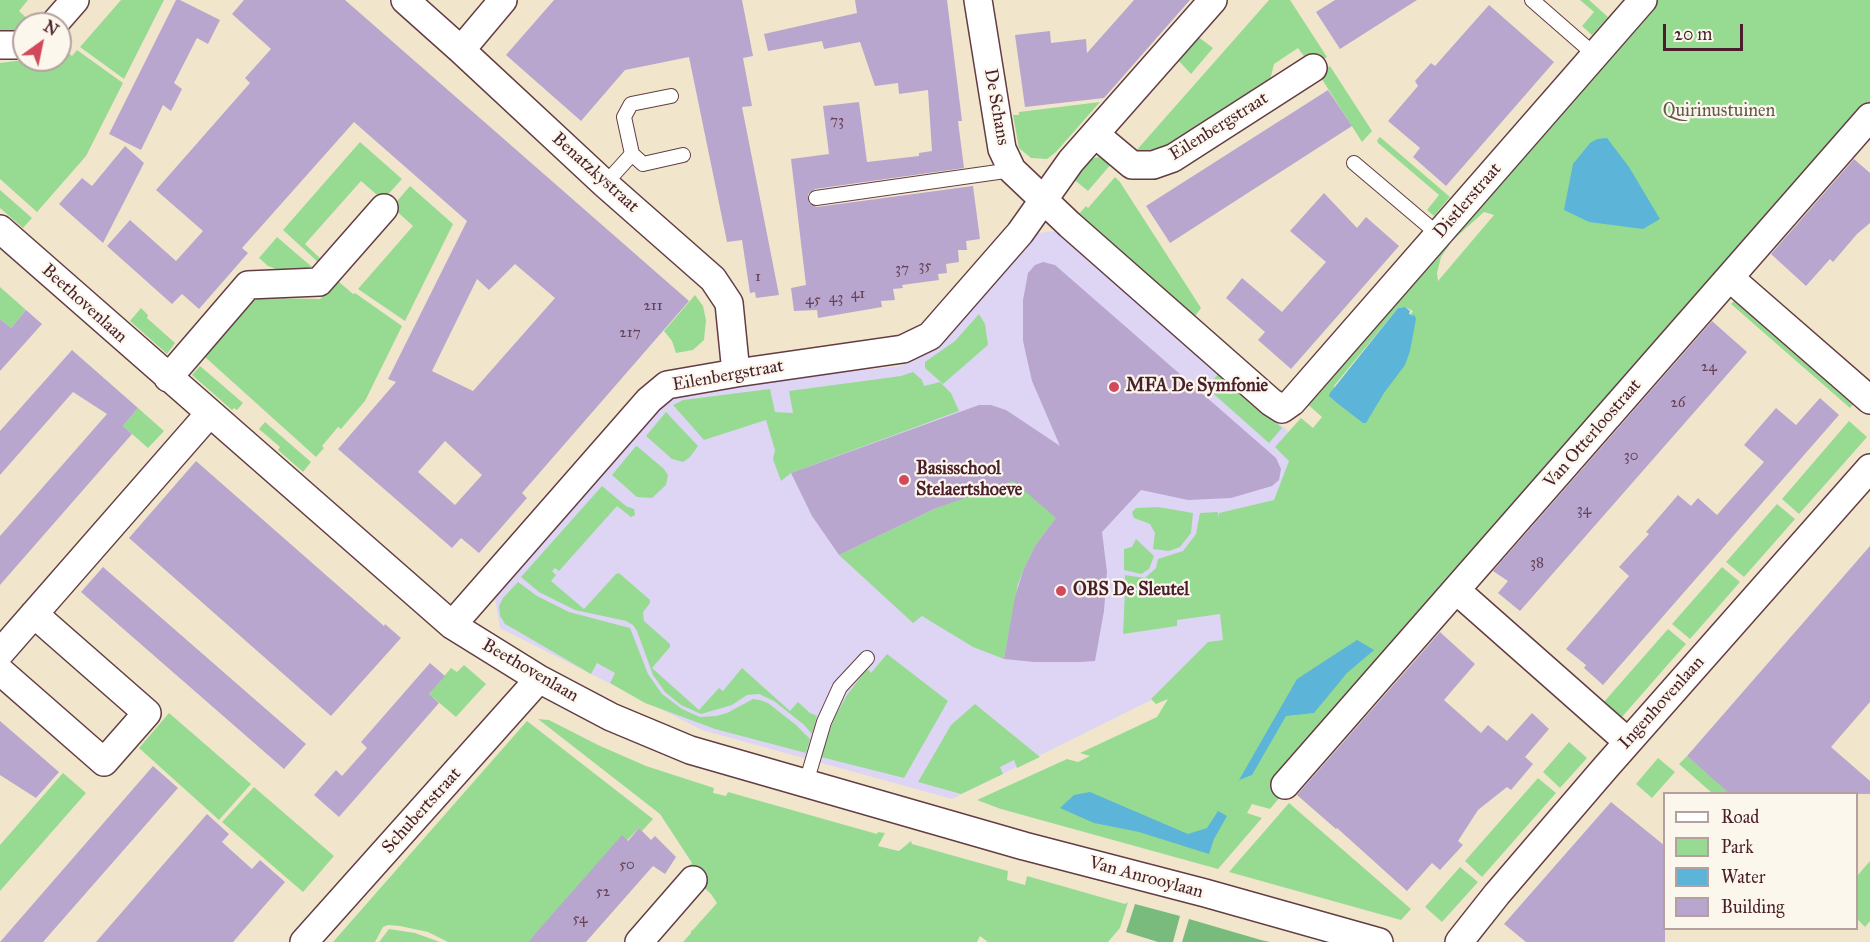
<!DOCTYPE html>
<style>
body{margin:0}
#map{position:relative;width:1870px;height:942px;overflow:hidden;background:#f1e6cc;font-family:"IM FELL Great Primer",serif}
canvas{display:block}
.legend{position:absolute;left:1663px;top:792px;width:195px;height:138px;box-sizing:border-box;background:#fbf7ec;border:2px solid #b4a19f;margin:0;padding:8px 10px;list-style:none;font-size:18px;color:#4a1f2b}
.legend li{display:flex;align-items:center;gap:12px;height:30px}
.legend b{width:30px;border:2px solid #b4a19f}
.north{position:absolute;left:12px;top:12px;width:60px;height:60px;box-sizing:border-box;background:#fbf7ec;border:2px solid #b4a19f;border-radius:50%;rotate:33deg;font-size:16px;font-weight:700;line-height:24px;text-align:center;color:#4a1f2b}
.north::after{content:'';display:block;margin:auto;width:21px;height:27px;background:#d1495b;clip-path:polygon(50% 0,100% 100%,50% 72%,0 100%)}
.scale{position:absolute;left:1663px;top:24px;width:80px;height:27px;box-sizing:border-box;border:3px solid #4a1f2b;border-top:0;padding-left:8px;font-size:18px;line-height:21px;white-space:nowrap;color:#4a1f2b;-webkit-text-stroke:4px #fbf7ec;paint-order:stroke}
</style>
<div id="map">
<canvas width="1870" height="942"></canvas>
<ul class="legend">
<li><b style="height:8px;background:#fff"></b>Road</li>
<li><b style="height:16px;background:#97db93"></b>Park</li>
<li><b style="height:16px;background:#5cb4d9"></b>Water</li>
<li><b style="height:16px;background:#b9a6ce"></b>Building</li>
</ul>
<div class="north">N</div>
<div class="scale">20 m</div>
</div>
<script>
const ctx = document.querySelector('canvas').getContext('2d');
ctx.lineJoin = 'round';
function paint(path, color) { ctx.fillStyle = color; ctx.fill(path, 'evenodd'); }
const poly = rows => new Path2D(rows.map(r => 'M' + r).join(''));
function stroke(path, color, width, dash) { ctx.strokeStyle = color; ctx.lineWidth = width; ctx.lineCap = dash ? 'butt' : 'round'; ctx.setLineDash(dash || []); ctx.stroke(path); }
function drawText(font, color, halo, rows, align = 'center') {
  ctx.font = font + ' "IM FELL Great Primer",serif'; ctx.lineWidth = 4.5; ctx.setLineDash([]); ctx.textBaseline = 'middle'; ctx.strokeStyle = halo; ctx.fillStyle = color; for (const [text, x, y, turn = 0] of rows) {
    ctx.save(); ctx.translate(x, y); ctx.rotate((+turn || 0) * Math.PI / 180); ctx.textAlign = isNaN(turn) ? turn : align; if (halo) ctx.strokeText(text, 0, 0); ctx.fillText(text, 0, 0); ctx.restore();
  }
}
const built = poly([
 [1055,231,1287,430,1300,476,1226,663,952,799,702,730,500,628,495,599,668,400,699,387,901,366,946,340,1038,233]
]);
const green = poly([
 [0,0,28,0,19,11,33,24,24,24,24,33,0,32],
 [121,0,164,0,124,79,80,47],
 [1269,0,1290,0,1327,57,1312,67,1298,48,1274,64,1270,80,1155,154,1135,152],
 [1580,0,1589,0,1608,17,1592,35,1582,26,1594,12],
 [1655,0,1870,0,1870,102,1763,224,1748,238,1746,237,1466,560,1465,558,1428,600,1430,602,1270,787,1280,797,1270,809,1252,804,1247,813,1262,818,1218,869,1001,809,977,800,1067,759,1078,762,1090,756,1080,753,1157,717,1168,699,1156,704,1151,699,1208,642,1223,640,1220,614,1177,620,1177,626,1123,634,1125,592,1149,589,1159,585,1124,590,1125,575,1145,578,1156,568,1158,559,1183,551,1196,534,1200,513,1218,512,1218,517,1219,513,1274,500,1289,461,1275,447,1301,418,1313,428,1322,417,1304,401,1445,239,1450,244,1441,257,1437,273,1438,281,1494,215,1484,212,1454,239,1450,235],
 [1405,307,1413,311,1336,401,1334,386,1398,308],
 [1197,36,1213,48,1191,74,1177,59],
 [60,46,72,56,77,50,123,83,86,156,37,212,0,179,0,63,24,60,60,60],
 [1330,66,1372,131,1362,142,1318,73],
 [1100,102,1056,152,1047,159,1031,158,1019,148,1013,115,1019,115,1019,112],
 [1380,137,1450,197,1434,216,1427,210,1439,195,1378,143,1377,140],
 [360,142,402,179,383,200,361,181,305,244,322,260,319,263,283,230],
 [1098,157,1112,163,1088,191,1072,178,1088,160],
 [1115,177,1120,182,1201,308,1195,316,1079,214,1086,206,1088,208],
 [410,186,453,224,405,321,358,289,413,226,392,207],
 [0,190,32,218,23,228,0,208],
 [277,237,312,267,307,270,276,269,268,266,259,258],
 [338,281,353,294,355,293,402,326,365,401,341,429,338,427,322,446,324,448,316,457,205,357,255,299,264,298,320,299],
 [0,287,26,310,11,328,0,319],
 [695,295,703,306,706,320,704,340,693,350,676,353,672,341,664,331],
 [1736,299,1855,402,1850,408,1731,304],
 [141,308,148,315,147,318,175,343,167,354,130,321],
 [979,314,985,324,988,345,943,384,925,368,925,362,955,341],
 [200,366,243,403,237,410,234,408,232,410,192,375],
 [1218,371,1282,428,1269,443,1207,388,1218,374],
 [913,372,922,380,924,386,940,382,951,393,959,411,791,473,781,481,773,459,775,450,766,420,704,440,673,405,683,400,770,389,775,412,793,413,789,391,901,376],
 [138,408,164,431,148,448,123,426],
 [666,412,698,446,690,457,683,462,672,459,646,436],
 [1849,421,1867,437,1799,514,1782,499],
 [265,422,311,462,303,472,278,450,280,447,259,429],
 [636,446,638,447,664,469,668,475,666,485,652,498,637,497,612,475],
 [1015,479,1057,517,1035,546,1023,571,1018,584,1004,659,973,647,922,616,913,623,839,555,934,509],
 [602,486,626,506,634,509,635,515,631,517,617,506,559,571,555,568,552,571,556,575,551,581,584,609,616,574,619,573,650,600,650,603,643,612,644,621,670,644,670,647,652,668,699,710,719,688,723,691,742,668,790,711,798,702,810,713,817,716,812,734,803,724,774,701,759,694,747,695,732,705,701,714,681,705,665,692,653,675,637,631,633,625,626,621,575,610,539,592,521,577],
 [1777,504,1795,519,1744,577,1726,562],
 [1158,507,1193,513,1191,533,1180,547,1169,551,1153,549,1155,533,1150,524,1134,518,1132,512,1136,508],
 [1136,539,1154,556,1149,569,1141,574,1124,570,1124,549,1132,547],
 [1722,567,1740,582,1690,639,1672,624],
 [518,582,537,596,569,612,630,628,648,674,662,694,682,709,700,717,716,716,727,713,753,699,760,700,768,703,796,725,810,739,806,753,715,729,645,703,610,683,615,673,597,663,591,674,514,629,505,624,500,616,499,606,503,598],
 [1668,629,1686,644,1621,718,1603,703],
 [887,654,948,701,904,778,821,757,834,718,847,695,866,670,869,670,871,673],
 [464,665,486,684,456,717,429,694,451,668,457,672],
 [975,704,1040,757,1017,768,1014,760,1000,767,1003,774,961,794,918,782,951,725],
 [169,713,251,784,219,820,139,748],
 [538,719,549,720,598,745,646,766,714,788,713,793,726,796,728,792,877,834,878,832,885,833,878,846,899,851,911,841,912,844,1008,871,1007,880,1025,885,1027,876,1125,904,1128,902,1120,928,1108,942,988,942,980,936,977,942,683,942,691,933,691,930,692,931,717,903,711,894,698,882,688,868,692,863,660,814],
 [527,721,653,819,642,831,639,828,528,942,448,942,428,932,400,926,388,925,383,927,375,942,333,942],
 [1569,742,1587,758,1560,788,1543,772],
 [1687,756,1730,793,1712,793,1679,764],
 [1658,758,1675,772,1652,798,1636,784],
 [63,773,86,793,0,891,0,845],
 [1538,778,1556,793,1482,877,1465,861],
 [254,787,334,856,303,892,222,822],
 [1289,803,1411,909,1401,920,1229,872],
 [1870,861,1870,921,1865,927,1857,919,1857,876],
 [1460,867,1478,882,1442,922,1425,907],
 [389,929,415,933,440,942,379,942]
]);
const forest = poly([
 [1135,904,1180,916,1173,942,1158,942,1126,932],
 [1189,919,1261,940,1270,942,1182,942]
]);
const water = poly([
 [1607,138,1629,167,1660,219,1643,229,1589,222,1564,210,1573,164,1590,143,1597,139],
 [1405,307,1410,311,1409,314,1413,316,1414,314,1416,319,1410,351,1405,365,1384,393,1366,423,1363,423,1337,403,1329,396,1330,393,1398,308],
 [1357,640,1374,650,1347,673,1314,713,1286,716,1252,775,1239,780,1297,679],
 [1090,792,1188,834,1207,828,1218,811,1227,816,1214,839,1209,854,1139,832,1094,823,1060,808,1074,795]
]);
const building = poly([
 [176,0,180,0,220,20,208,44,197,38,174,83,182,89,171,111,163,105,141,150,109,134],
 [244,0,345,0,689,301,522,493,527,498,479,553,461,538,452,548,338,449,396,382,388,379,467,221,354,122,242,248,248,253,199,309,182,294,172,304,107,246,130,220,176,261,203,231,156,190,250,83,245,78,271,49,232,14],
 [515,264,555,298,473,391,432,371,477,279,489,290],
 [445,441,482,475,455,505,418,472],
 [554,0,742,0,753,56,743,58,752,106,742,107,779,295,756,298,755,292,750,293,742,240,727,242,689,57,625,70,581,121,506,55],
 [855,0,947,0,962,121,958,121,964,168,815,189,808,194,809,203,817,207,973,186,980,239,966,241,967,250,958,250,959,262,946,264,947,273,938,274,939,280,902,285,903,288,893,289,895,300,881,301,882,307,818,318,817,310,794,311,791,288,806,285,791,159,829,154,823,106,859,102,867,162,919,156,919,153,932,151,928,90,899,94,898,83,875,86,860,42,824,49,822,41,768,51,764,34,857,13],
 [1134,0,1190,0,1104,98,1025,107,1015,35,1050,31,1051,43,1086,39,1087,53],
 [1335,0,1417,0,1340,49,1316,12],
 [1489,5,1554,62,1446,186,1413,157,1420,148,1388,121,1418,86,1415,81,1431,63,1435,66],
 [1328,90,1352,126,1170,243,1146,206],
 [125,146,144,163,103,243,59,204,82,178,92,186],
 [1854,159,1870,173,1870,223,1857,234,1833,262,1830,259,1806,286,1771,254],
 [1324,193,1357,228,1366,217,1399,246,1291,369,1258,340,1265,332,1226,298,1242,278,1282,312,1326,262,1290,231],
 [1043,262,1055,265,1276,458,1281,469,1279,480,1272,486,1231,498,1188,500,1141,490,1102,532,1107,572,1104,611,1095,661,1080,662,1034,662,1004,659,1015,597,1023,571,1035,546,1056,518,1013,481,934,509,839,555,812,516,791,473,979,405,991,405,1006,410,1060,446,1032,381,1023,341,1023,300,1028,273,1035,265],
 [26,310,42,324,0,371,0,319,11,328],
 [1712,321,1747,352,1520,611,1498,593,1508,581,1493,571],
 [72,350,138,408,123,426,132,434,0,585,0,536,107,414,73,392,0,475,0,431],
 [1820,398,1839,415,1603,685,1584,668,1586,665,1566,649,1629,576,1619,567,1649,534,1646,532,1678,495,1691,506,1698,498,1717,515,1764,462,1744,445,1776,408,1796,425],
 [196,461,384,626,385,624,401,638,331,716,129,538],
 [1870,546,1870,702,1831,747,1870,781,1870,794,1730,794,1687,756],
 [103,567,306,744,284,769,81,592],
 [1440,632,1475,664,1444,700,1481,733,1488,725,1507,741,1532,713,1549,729,1525,757,1533,764,1511,790,1507,787,1478,810,1458,841,1463,845,1451,858,1440,870,1432,863,1407,891,1337,828,1336,829,1297,795],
 [430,663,445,676,429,694,439,703,339,817,314,795,336,770,342,776,367,748,361,742],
 [0,721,59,772,36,798,0,775],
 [153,766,178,788,43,942,0,942],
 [1611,802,1665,846,1665,942,1526,942,1504,924],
 [207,814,229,834,222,842,252,869,260,860,285,882,233,942,96,942],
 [639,828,651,840,655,836,676,857,665,874,653,866,586,942,528,942,622,835,628,841]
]);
const lane = poly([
 [1532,0,1595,55],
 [632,154,643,164,683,155],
 [1354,163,1439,235],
 [605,184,632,154,624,117,631,104,671,96],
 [816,198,1012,170],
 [806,783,824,722,840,687,867,658]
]);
const street = poly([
 [405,0,461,50,605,184,713,279,729,303,736,373],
 [978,0,1002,149,1012,170,1070,225,1271,402,1282,409,1292,402,1643,0],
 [54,24,75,0],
 [0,45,24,45],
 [461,50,503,0],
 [1095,134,1132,165,1153,165,1173,158,1313,68],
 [0,229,452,625,539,679,611,717,690,750,1024,846,1205,893,1379,942],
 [1730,278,1870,400],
 [168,378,248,285,319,282,384,208],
 [1456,590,1628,742],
 [452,625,649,400,667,385,736,373,903,349,930,336,1020,233,1071,161,1213,0],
 [0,653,209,414],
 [0,671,104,762,147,713,34,614],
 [1285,785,1870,117],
 [304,942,539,679],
 [639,942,693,880],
 [1459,942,1497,894,1606,767,1870,468]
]);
const markers = [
 [1114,387,6,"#d1495b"],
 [904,480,6,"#d1495b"],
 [1061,591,6,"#d1495b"]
];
const numberNames = [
 ["73",837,121],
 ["35",925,266],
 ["37",902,269],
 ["1",758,277],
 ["41",858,294],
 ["43",836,298],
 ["45",813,300],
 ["211",653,306],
 ["217",630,333],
 ["24",1709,367],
 ["26",1678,403],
 ["30",1631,456],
 ["34",1584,510],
 ["38",1537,563],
 ["50",627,865],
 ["52",603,892],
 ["54",580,919]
];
const streetNames = [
 ["De Schans",996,107,80],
 ["Eilenbergstraat",1219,127,-32],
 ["Benatzkystraat",595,173,42],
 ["Distlerstraat",1468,201,-49],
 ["Beethovenlaan",84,304,42],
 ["Eilenbergstraat",728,376,-10],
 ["Van Otterloostraat",1593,434,-49],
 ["Beethovenlaan",530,671,30],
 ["Ingenhovenlaan",1662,703,-48],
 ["Schubertstraat",422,811,-48],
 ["Van Anrooylaan",1146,878,15]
];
const parkNames = [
 ["Quirinustuinen",1719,112]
];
const poiNames = [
 ["MFA De Symfonie",1126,387],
 ["Basisschool",916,470],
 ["Stelaertshoeve",916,491],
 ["OBS De Sleutel",1073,591]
];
paint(built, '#ded5f5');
paint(green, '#97db93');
paint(forest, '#79bb7d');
paint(water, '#5cb4d9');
paint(building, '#b9a6ce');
stroke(lane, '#633d43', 16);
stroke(street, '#633d43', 30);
stroke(lane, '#fff', 14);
stroke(street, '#fff', 27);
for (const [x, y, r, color] of markers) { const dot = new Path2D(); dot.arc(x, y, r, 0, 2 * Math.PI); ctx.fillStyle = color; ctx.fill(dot); stroke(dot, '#fbf7ec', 2); }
drawText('15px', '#664154', null, numberNames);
drawText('18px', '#4a1f2b', '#fbf7ec', streetNames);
drawText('18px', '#61574a', '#fbf7ec', parkNames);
drawText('bold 18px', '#4a1f2b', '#fbf7ec', poiNames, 'left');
</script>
